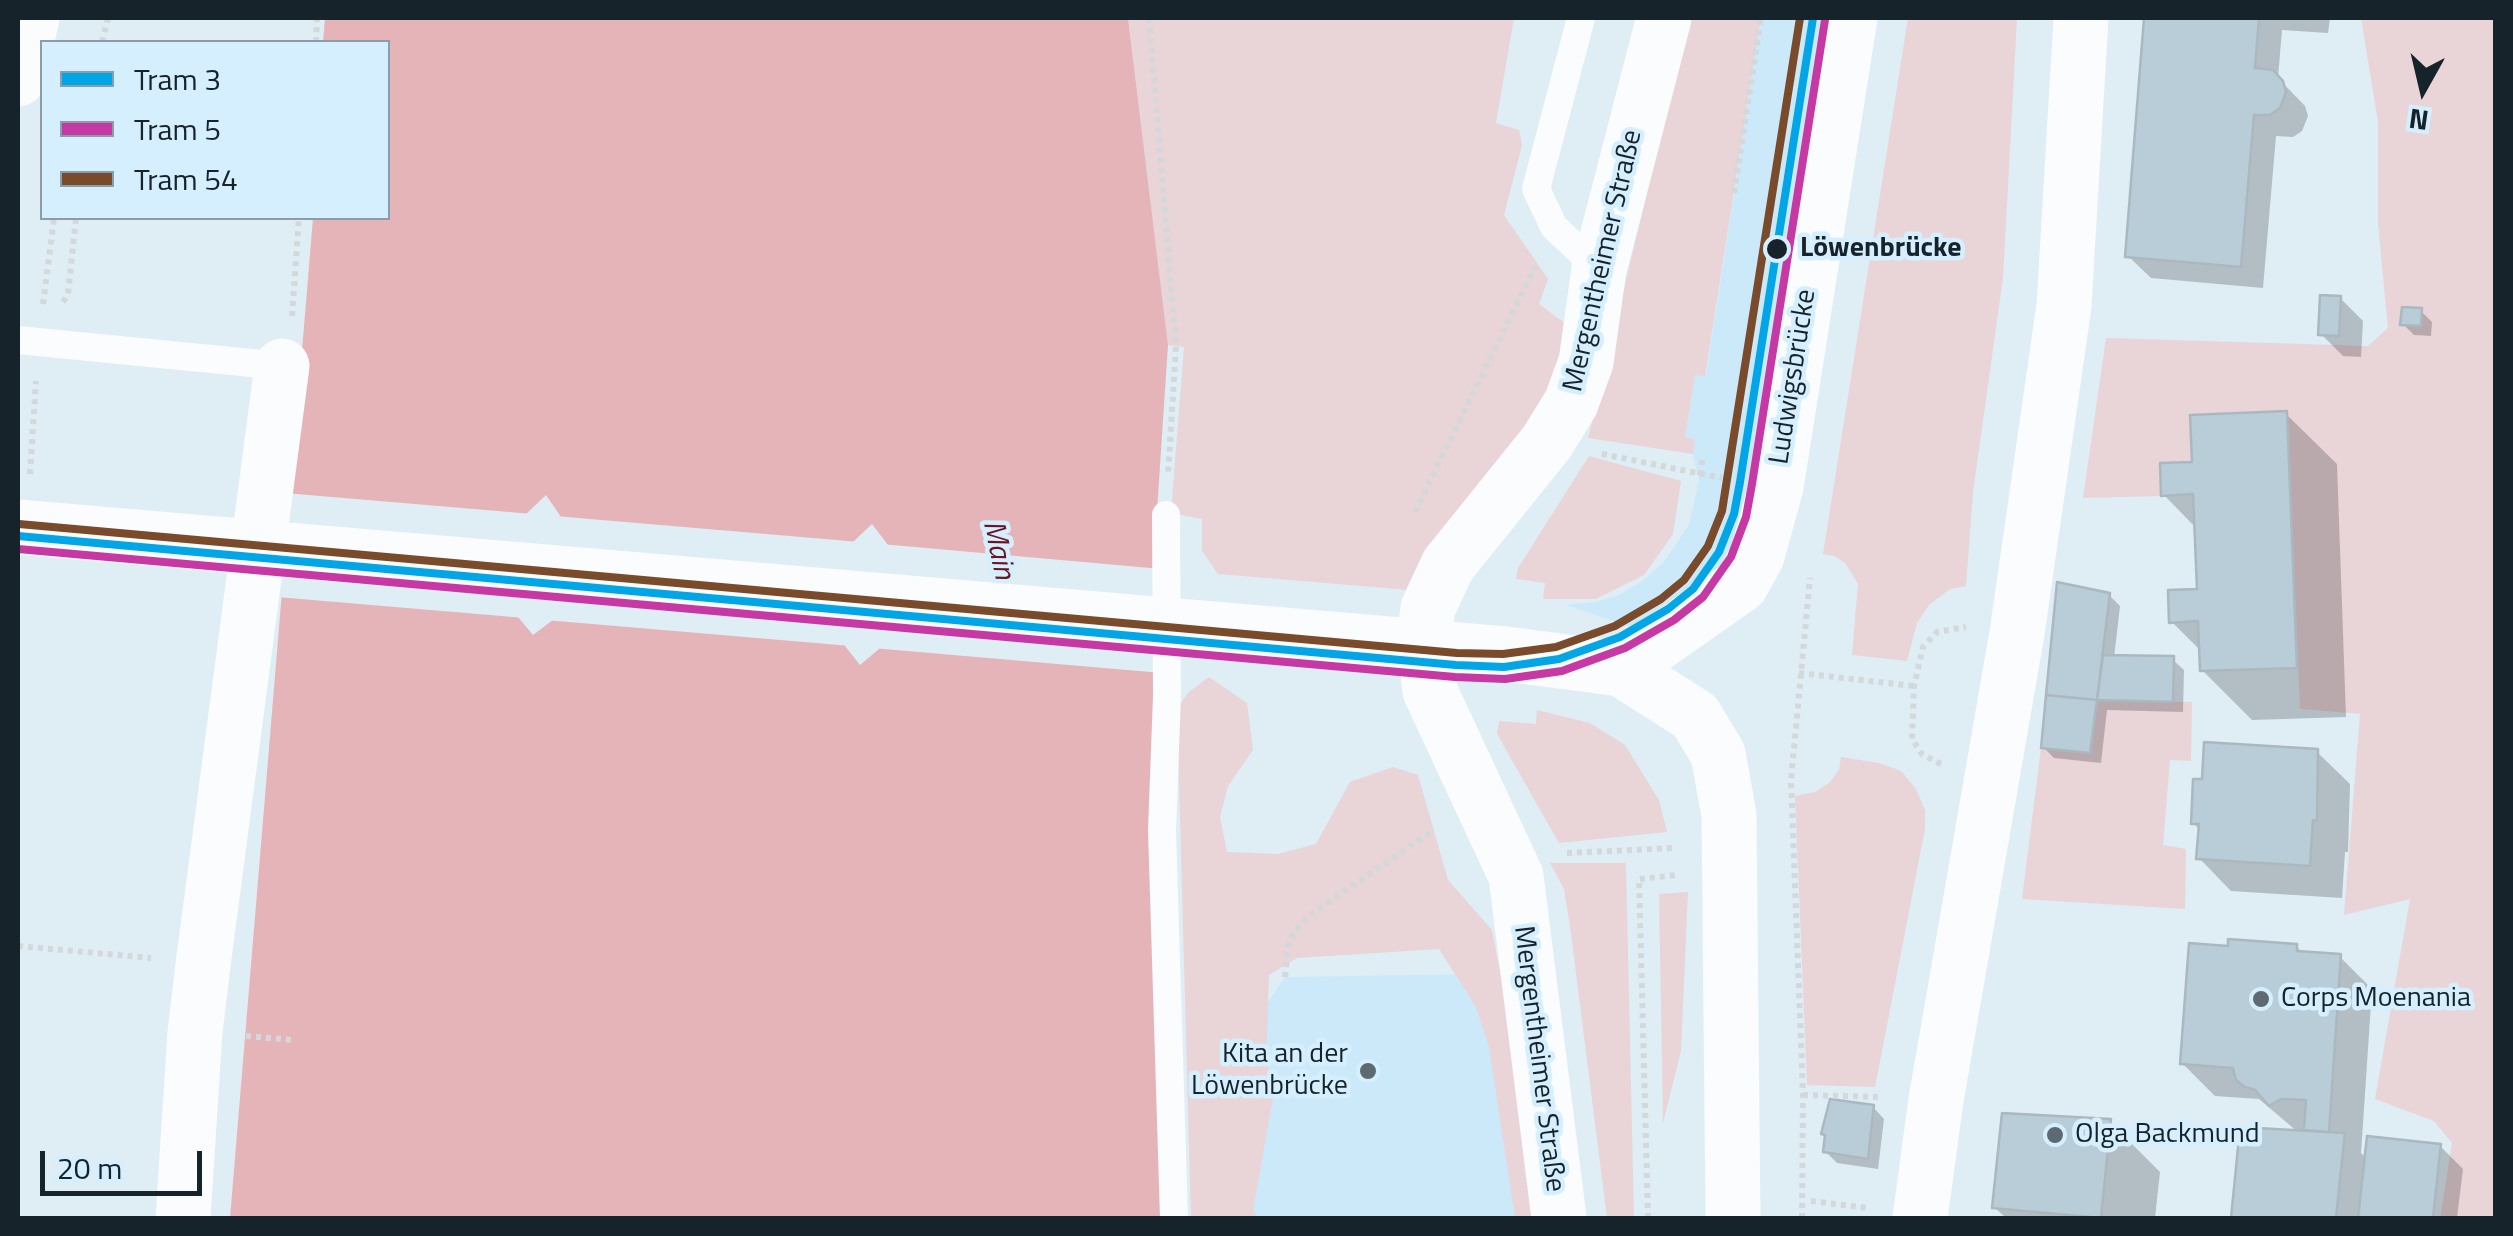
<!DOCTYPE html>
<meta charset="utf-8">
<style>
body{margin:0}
#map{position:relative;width:2513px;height:1236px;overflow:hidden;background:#dfedf5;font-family:"Titillium Web",sans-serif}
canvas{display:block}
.frame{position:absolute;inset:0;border:20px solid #17232a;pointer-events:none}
.legend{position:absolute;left:40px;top:40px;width:350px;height:180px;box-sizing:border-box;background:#d5efff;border:2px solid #899daa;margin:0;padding:12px 18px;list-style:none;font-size:30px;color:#17232a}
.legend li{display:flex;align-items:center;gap:20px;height:50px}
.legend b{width:50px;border:2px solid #899daa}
.north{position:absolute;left:2373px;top:40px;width:100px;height:100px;-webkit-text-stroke:8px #d5efff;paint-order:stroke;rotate:188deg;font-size:28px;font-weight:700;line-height:40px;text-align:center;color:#17232a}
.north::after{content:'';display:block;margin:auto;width:35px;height:45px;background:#17232a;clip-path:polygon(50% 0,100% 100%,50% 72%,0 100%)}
.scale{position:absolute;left:40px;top:1151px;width:162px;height:45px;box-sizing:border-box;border:5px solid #17232a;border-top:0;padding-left:12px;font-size:30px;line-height:35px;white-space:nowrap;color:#17232a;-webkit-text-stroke:8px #d5efff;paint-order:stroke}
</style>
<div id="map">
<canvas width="2513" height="1236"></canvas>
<div class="frame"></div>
<ul class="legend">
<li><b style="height:12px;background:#02a6e6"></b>Tram 3</li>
<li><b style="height:12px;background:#c638a3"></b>Tram 5</li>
<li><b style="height:12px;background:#7a4b2a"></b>Tram 54</li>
</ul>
<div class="north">N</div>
<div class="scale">20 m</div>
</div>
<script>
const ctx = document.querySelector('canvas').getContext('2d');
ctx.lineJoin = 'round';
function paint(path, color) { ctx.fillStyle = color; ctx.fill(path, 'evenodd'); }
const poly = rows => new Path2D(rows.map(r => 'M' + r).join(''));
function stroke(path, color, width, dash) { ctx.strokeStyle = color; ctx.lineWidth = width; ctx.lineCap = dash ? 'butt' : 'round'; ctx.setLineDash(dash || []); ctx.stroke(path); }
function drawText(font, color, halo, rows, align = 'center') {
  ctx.font = font + ' "Titillium Web",sans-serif'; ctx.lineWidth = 9; ctx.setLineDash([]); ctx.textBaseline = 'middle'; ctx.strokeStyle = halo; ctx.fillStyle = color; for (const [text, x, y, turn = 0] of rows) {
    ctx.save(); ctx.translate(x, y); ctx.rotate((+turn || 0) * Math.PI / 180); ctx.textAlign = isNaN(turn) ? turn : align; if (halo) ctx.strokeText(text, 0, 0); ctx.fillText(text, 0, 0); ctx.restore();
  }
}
const built = poly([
 [1761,18,1829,18,1752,488,1724,571,1640,630,1566,605,1595,602,1619,595,1641,582,1663,563,1689,525,1699,481,1693,454,1695,439,1685,437,1695,374,1706,375],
 [1484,974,1532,1218,1191,1218,1190,1118,1285,977]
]);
const green = poly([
 [1128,18,1514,18,1496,123,1519,130,1522,145,1504,215,1548,279,1539,304,1581,335,1570,370,1409,590,1218,574,1202,551,1202,519,1171,513,1184,347,1168,345],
 [1689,18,1761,18,1705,376,1695,375,1685,437,1695,439,1693,454,1588,438],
 [1908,18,2017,18,2003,278,1973,492,1966,586,1950,589,1929,605,1917,623,1907,661,1852,655,1858,584,1845,563,1834,556,1823,554],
 [2361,18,2495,18,2495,1218,2440,1218,2452,1143,2434,1121,2375,1099,2410,899,2344,915,2360,714,2300,709,2287,412,2191,415,2192,462,2160,464,2161,496,2083,498,2106,338,2368,346,2388,328,2378,224,2378,122],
 [1589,456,1681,481,1673,534,1644,575,1596,599,1543,599,1545,583,1516,579,1518,568],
 [1209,677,1247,703,1253,750,1228,786,1220,817,1227,852,1278,854,1316,844,1350,782,1393,767,1418,775,1448,880,1492,930,1510,1024,1532,1218,1515,1218,1489,1047,1476,1007,1439,949,1297,958,1269,975,1266,1061,1275,1086,1253,1210,1258,1218,1191,1218,1177,708,1189,692],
 [2097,700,2192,702,2191,761,2170,760,2163,845,2186,849,2185,909,2022,899,2041,748,2090,752],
 [1537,710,1590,723,1625,745,1659,800,1667,832,1559,843,1497,734,1499,721,1536,724],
 [1841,757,1879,763,1901,771,1916,789,1925,810,1925,829,1875,1087,1807,1085,1795,796,1815,792,1830,782,1839,770],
 [1550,863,1626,863,1634,1218,1607,1218,1570,926,1564,889],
 [1688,892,1681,1051,1663,1123,1659,894]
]);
const water = poly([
 [325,18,1128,18,1168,345,1157,511,1168,1218,230,1218,313,218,388,218,388,42,323,42],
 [546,495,561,517,553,620,533,635,518,617,526,514],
 [872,524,888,545,879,649,860,665,845,646,853,542]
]);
const pier = poly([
 [285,493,533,514,525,618,277,597],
 [555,516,860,542,851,646,545,620],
 [881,544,1162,569,1162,673,872,648]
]);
const shadow = poly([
 [2147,18,2330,18,2328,33,2282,30,2278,78,2305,106,2308,116,2302,131,2293,137,2276,136,2263,288,2151,278,2128,256],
 [2340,298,2363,321,2361,357,2343,356,2321,334],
 [2421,311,2432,322,2431,336,2414,335,2403,324],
 [2286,414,2337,464,2346,717,2252,720,2202,670,2201,651,2172,622,2200,591,2197,529,2164,495,2194,465],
 [2109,595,2120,606,2114,658,2172,659,2184,670,2183,712,2107,710,2101,763,2054,758,2043,747],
 [2317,752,2350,784,2348,852,2345,852,2342,898,2231,891,2199,858,2201,831,2193,823],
 [2296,946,2304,954,2340,957,2372,989,2361,1153,2367,1159,2440,1146,2463,1169,2457,1218,2234,1217,2299,1133,2259,1099,2215,1096,2182,1063,2230,948],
 [1873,1107,1884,1119,1878,1169,1837,1163,1826,1152,1828,1137],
 [2110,1122,2160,1172,2155,1218,2006,1218,1994,1207]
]);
const building = poly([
 [2144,18,2259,18,2255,68,2273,70,2283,81,2286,92,2280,108,2270,115,2254,115,2241,267,2125,257,2144,18],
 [2320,295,2341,296,2339,336,2318,335,2320,295],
 [2402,307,2422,308,2421,326,2400,325,2402,307],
 [2287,411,2297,668,2200,671,2198,621,2169,623,2168,590,2197,589,2193,494,2161,496,2160,463,2192,462,2190,415,2287,411],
 [2057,582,2110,593,2097,700,2046,695,2057,582],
 [2103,655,2174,656,2173,702,2097,700,2103,655],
 [2046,695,2097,700,2090,753,2041,748,2046,695],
 [2204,742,2318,749,2317,821,2313,820,2310,866,2196,859,2199,824,2191,824,2193,779,2202,779,2204,742],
 [2228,939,2297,944,2297,951,2341,954,2329,1132,2304,1130,2306,1100,2281,1099,2269,1106,2255,1090,2245,1087,2236,1080,2233,1068,2180,1064,2189,943,2228,946,2228,939],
 [1830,1099,1874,1105,1868,1159,1823,1152,1825,1135,1821,1134,1830,1099],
 [2002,1113,2111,1119,2101,1218,1992,1208,2002,1113],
 [2240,1127,2345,1133,2336,1218,2231,1218,2240,1127],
 [2367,1136,2441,1144,2433,1218,2358,1218,2367,1136]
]);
const path = poly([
 [1149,18,1176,346,1168,475],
 [102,42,108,18],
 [316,42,317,18],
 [1734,193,1761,18],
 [63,302,68,294,76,218],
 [43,304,54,218],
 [292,316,299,218],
 [1602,454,1722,478],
 [30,474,36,381],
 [1700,475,1703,455],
 [1415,512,1535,267],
 [1799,673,1914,686],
 [1941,764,1922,754,1912,739,1914,686,1923,647,1937,632,1966,627],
 [1567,853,1674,848],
 [18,946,151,958],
 [1285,977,1288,946,1293,933,1311,914,1434,830],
 [246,1036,292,1040],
 [1803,1095,1881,1097],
 [1811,1201,1868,1208],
 [1648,1218,1639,879,1678,875],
 [1802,1218,1803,1095,1791,780,1810,578]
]);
const lane = poly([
 [1581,18,1536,189,1554,227,1599,269],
 [18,340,282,366],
 [1166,515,1167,696,1162,830,1174,1218]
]);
const street = poly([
 [183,1218,195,1032,203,965,282,366]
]);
const secondary = poly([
 [18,79,32,18],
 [18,527,1506,654,1621,669,1695,716,1718,754,1729,815,1733,1218],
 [1621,669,1741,585,1757,556,1776,487,1850,18],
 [1559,1218,1516,876,1430,691,1424,639,1428,608,1448,565,1547,442,1571,403,1586,362,1599,269,1664,18],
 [1920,1218,1936,1100,2017,633,2064,306,2081,18]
]);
const tram1 = poly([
 [18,536,1456,665,1504,667,1559,659,1620,637,1668,609,1693,589,1719,552,1734,514,1740,482,1813,18]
]);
const tram2 = poly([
 [18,549,1455,677,1505,679,1562,671,1625,648,1674,620,1703,597,1731,557,1746,517,1752,484,1825,20]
]);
const tram3 = poly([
 [19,524,1457,653,1503,654,1556,647,1615,626,1661,599,1684,580,1708,546,1722,511,1800,18]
]);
const markers = [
 [1777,249,12,"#17232a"],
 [2261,999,10,"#5d6a71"],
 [1368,1071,10,"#5d6a71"],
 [2055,1135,10,"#5d6a71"]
];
const stopNames = [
 ["Löwenbrücke",1800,249]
];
const streetNames = [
 ["Mergentheimer Straße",1604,261,-77],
 ["Ludwigsbrücke",1794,377,-81],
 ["Mergentheimer Straße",1538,1059,83]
];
const poiNames = [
 ["Corps Moenania",2281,999],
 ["Kita an der",1348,1055,"right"],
 ["Löwenbrücke",1348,1087,"right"],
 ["Olga Backmund",2075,1135]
];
const waterNames = [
 ["Main",997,550,78]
];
paint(built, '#cce9f9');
paint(green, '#e9d4d8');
paint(water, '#e5b4b8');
paint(pier, '#dfedf5');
paint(shadow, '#0003');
paint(building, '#b8cdd8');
stroke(building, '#abb8bf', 2.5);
stroke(path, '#d3d8db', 6, [5, 5]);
stroke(lane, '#fafcfe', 28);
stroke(street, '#fafcfe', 55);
stroke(secondary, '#fafcfe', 55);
stroke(tram1, '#02a6e6', 8);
stroke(tram2, '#c638a3', 8);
stroke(tram3, '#7a4b2a', 8);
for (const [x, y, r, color] of markers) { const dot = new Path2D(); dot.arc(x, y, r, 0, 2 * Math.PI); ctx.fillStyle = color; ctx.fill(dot); stroke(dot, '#d5efff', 4); }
drawText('bold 28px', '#17232a', '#d5efff', stopNames, 'left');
drawText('28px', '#17232a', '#d5efff', streetNames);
drawText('28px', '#17232a', '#d5efff', poiNames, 'left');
drawText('italic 30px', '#6b1422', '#d5efff', waterNames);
</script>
